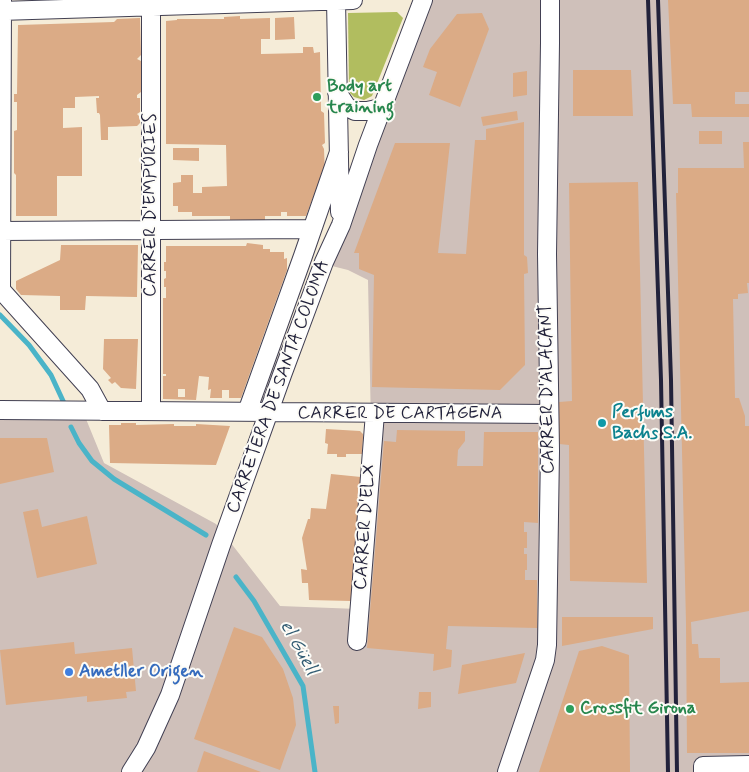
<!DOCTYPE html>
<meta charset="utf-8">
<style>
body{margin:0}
canvas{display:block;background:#f5ecd8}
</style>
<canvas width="749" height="772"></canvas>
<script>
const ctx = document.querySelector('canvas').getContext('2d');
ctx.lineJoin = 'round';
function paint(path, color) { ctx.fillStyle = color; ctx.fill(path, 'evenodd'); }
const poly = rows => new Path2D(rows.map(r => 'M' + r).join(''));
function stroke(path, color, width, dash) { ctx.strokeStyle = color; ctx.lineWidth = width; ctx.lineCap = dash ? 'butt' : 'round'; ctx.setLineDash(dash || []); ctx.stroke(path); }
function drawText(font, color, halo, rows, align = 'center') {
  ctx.font = font + ' Mynerve,sans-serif'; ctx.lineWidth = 4; ctx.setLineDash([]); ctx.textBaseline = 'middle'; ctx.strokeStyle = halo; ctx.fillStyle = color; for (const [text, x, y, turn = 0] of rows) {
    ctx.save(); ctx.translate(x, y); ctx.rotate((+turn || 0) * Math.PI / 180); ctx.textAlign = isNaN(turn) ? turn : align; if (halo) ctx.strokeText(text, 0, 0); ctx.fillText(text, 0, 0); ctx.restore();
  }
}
const industrial = poly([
 [432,0,749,0,749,772,0,772,0,420,86,419,104,463,216,524,280,606,358,609,371,425,368,280,348,270,328,265]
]);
const green = poly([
 [397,12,403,18,372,96,364,100,354,97,350,93,349,87,348,13]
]);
const stream = poly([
 [0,315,29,345,51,375,64,403],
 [71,427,79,443,92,461,114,479,206,535],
 [236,577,254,601,303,686,315,772]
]);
const building = poly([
 [668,0,749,0,749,92,735,92,735,104,749,104,749,117,692,117,691,104,673,104],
 [482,13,489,29,460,107,429,95,437,72,423,67,430,49,457,14],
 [240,16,240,19,270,18,270,39,261,39,261,54,303,53,303,47,313,47,314,53,320,52,321,111,324,113,325,143,322,145,324,149,325,174,320,186,317,187,306,216,287,216,287,212,281,212,281,216,265,216,265,220,230,220,230,216,192,216,192,212,178,212,178,206,173,206,173,183,181,182,181,175,193,175,193,193,202,193,202,187,227,186,226,145,166,144,166,21,177,20,177,19,224,19,224,17],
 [294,17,295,39,275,40,275,18],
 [140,18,141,55,137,59,141,61,141,92,137,95,137,98,140,98,140,112,137,114,140,117,140,123,137,126,108,127,108,140,101,140,100,115,99,113,97,113,96,98,99,98,99,96,75,97,75,108,63,108,63,128,82,127,82,176,57,176,57,216,16,216,16,175,14,173,14,131,17,130,17,102,14,102,14,94,17,94,18,25,114,22,117,19],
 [573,70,631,70,633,116,573,116],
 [527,71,527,95,513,97,513,73],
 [517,111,518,120,483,126,481,117],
 [524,122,524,255,527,257,528,273,524,274,525,365,500,390,372,387,374,275,359,269,359,253,354,253,395,143,450,143,438,253,466,254,475,140,486,140,486,129],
 [699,131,722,131,722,144,699,144],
 [743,142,749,142,749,283,747,283,748,293,738,294,738,299,733,299,735,398,739,398,745,416,745,426,749,426,749,611,691,622,692,644,698,644,699,658,720,658,720,683,749,682,749,753,687,753,686,623,676,193,678,193,678,168,744,168],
 [173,148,199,148,199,161,173,160],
 [638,182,647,583,570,581,569,445,559,444,559,402,572,401,569,183],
 [247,243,263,245,263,249,270,249,270,252,284,252,284,259,287,258,287,270,241,398,229,398,229,390,222,390,222,398,210,398,211,389,208,390,209,377,199,376,196,400,163,399,163,376,166,376,166,374,163,374,163,298,166,298,166,287,164,287,164,279,166,278,166,271,164,271,164,262,166,262,166,246,246,246],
 [178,389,185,389,185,397,178,397],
 [61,245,138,245,137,297,86,296,85,310,60,310,60,296,21,295,16,289,16,281,60,260],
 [104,339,138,339,136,389,121,388,115,382,112,384,108,380,111,378,103,369],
 [121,423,136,423,136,425,174,424,174,426,196,426,196,424,230,426,216,465,110,463,109,425,121,425],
 [326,429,360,431,363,434,363,438,362,454,346,454,346,457,337,457,337,454,327,454,328,444,325,443],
 [397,430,465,431,465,441,458,450,457,466,483,466,484,432,538,432,538,523,524,522,524,532,527,532,527,548,524,548,524,554,527,554,527,570,525,570,525,580,537,580,537,628,448,626,446,649,452,650,451,667,433,671,434,654,367,648,384,441,396,442],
 [0,438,47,438,54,472,0,484],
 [331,474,361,477,351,601,309,600,308,583,302,583,301,569,307,570,302,538,308,519,310,519,311,508,326,509],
 [38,509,42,527,87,516,97,564,37,578,23,512],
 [562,617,653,617,653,629,562,646],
 [234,627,262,637,283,669,293,698,296,725,280,770,194,739],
 [74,642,75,654,132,648,136,691,126,692,127,698,87,702,87,696,6,705,0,650],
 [602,646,629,655,630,772,539,772,579,651],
 [525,653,516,683,458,694,462,665],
 [419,692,431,692,431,707,418,709],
 [333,706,339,706,339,723,335,724],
 [204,751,261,772,197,772]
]);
const minor = poly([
 [2,0,1,290,90,389,102,411],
 [336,0,340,212],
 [0,11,353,0],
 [337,92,347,107,355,111,367,111,381,108],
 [0,231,312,229],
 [0,410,549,414],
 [151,411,151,0],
 [247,412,303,256,339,152],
 [357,641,375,413],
 [131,772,146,748,170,695,221,545,282,375,324,262,341,225,368,145,423,0],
 [507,772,545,660,547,645,550,451,547,254,550,43,550,0],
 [703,772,703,766,749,765]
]);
const rail = poly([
 [648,0,661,380,668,772],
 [658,0,671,380,677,772]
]);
const markers = [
 [317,97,5,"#2e9e5b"],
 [602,423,5,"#0f9aa8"],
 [69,672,5,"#3f7fe0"],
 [570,709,5,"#2e9e5b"]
];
const leisureNames = [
 ["Body art",327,87],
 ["training",327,108],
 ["Crossfit Girona",580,709]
];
const streetNames = [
 ["CARRER D'EMPÚRIES",151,205,-90],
 ["CARRETERA DE SANTA COLOMA",279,387,-70],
 ["CARRER D'ALACANT",548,389,-91],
 ["CARRER DE CARTAGENA",400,414],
 ["CARRER D'ELX",366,527,-86]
];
const cultureNames = [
 ["Perfums",612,413],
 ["Bachs S.A.",612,434]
];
const shopNames = [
 ["Ametller Origen",79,672]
];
const waterNames = [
 ["el Güell",298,648,61]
];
paint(industrial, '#cfc0ba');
paint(green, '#b1bd5f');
stroke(stream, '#4ab4c8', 5);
paint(building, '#dbab86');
stroke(minor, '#424053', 20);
stroke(minor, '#fff', 18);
stroke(rail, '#22223b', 4);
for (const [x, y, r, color] of markers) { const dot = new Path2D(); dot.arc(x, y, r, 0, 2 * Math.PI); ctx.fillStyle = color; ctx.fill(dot); stroke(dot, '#fdfcf7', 2); }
drawText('bold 18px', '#27864d', '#fdfcf7', leisureNames, 'left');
drawText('18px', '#22223b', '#fdfcf7', streetNames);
drawText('bold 18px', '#0d838f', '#fdfcf7', cultureNames, 'left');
drawText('bold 18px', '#366cbe', '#fdfcf7', shopNames, 'left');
drawText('italic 19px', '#325c73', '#fdfcf7', waterNames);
</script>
